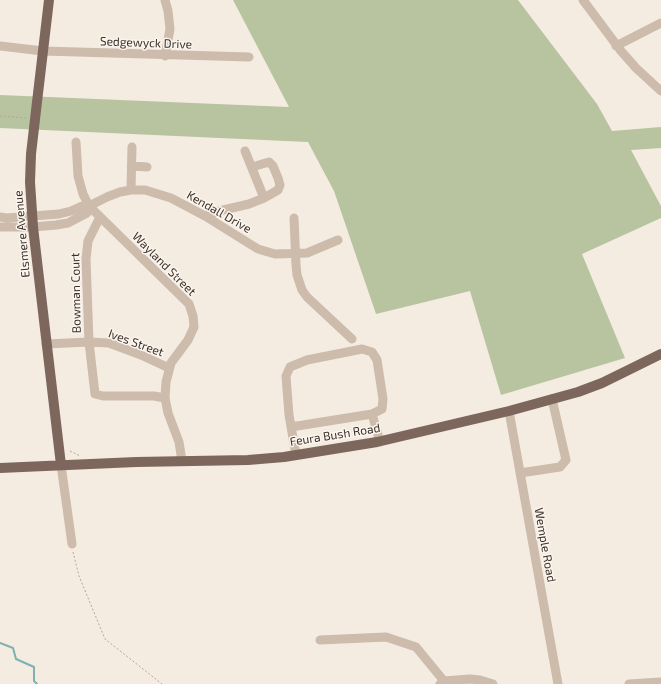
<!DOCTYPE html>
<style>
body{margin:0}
canvas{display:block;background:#f4ebe1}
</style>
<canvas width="661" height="684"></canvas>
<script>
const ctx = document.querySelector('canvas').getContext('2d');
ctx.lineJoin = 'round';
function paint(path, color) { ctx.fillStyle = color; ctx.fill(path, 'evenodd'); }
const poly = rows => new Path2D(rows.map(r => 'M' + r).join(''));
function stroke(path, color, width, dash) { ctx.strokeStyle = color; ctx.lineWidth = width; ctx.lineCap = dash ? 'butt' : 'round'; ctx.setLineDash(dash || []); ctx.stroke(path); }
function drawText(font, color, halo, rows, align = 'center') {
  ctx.font = font + ' "Exo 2",sans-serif'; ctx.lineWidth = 3; ctx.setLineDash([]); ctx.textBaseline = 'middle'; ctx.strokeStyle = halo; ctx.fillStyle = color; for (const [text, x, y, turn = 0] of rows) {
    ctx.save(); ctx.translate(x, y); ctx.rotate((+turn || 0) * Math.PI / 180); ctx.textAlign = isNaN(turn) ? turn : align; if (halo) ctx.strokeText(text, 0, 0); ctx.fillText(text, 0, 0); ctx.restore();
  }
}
const green = poly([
 [233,0,518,0,597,104,612,131,661,127,661,148,631,150,661,206,661,218,582,254,625,358,501,395,470,291,376,314,334,191,308,142,0,128,0,95,289,107]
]);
const stream = poly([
 [0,643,13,648,16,659,34,667,34,681,37,684]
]);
const path = poly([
 [0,116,27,118],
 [70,451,80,456],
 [73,552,79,576,105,639,162,684]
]);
const minor = poly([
 [583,0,621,51,636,68,661,91],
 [0,46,43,51,249,57],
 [616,46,661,23],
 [165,56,170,29,168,11,165,0],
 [76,142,78,176,83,194,89,206,189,304,193,316,194,327,188,340,171,363,166,382,165,398,168,413,179,442,182,461],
 [132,166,147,167],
 [252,167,269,162,273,166,278,178,280,185,278,190,264,198],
 [131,190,132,147],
 [205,216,219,211,249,204,264,198,245,151],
 [0,217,7,218,59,214,71,211,82,206,89,206,107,197,120,192,131,190,145,190,171,198,205,216,258,249,275,254,307,253,338,240],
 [100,217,88,241,86,259,89,342,95,394,103,396,154,396,165,398],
 [294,218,296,265,297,275,302,290,307,297,352,339],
 [0,227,33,227,56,225,68,223,87,213,89,206],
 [46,344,89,342,109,343,141,355,169,368],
 [509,411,558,684],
 [291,427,372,414],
 [296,455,289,415,286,376,290,367,307,360,362,349,372,352,377,360,383,399,382,409,372,414,380,442],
 [61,465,72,544],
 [520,473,560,467,566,460,552,399],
 [320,640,386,637,416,647,444,681],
 [440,684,444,681,470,679,480,680,493,684],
 [629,684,661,682]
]);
const major = poly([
 [49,0,37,102,31,154,30,182,33,227,61,465],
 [0,468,136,462,248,460,284,457,377,442,509,411,578,392,602,383,661,354]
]);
const streetNames = [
 ["Sedgewyck Drive",146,43,2],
 ["Kendall Drive",219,212,30],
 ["Elsmere Avenue",22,234,-95],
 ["Wayland Street",164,264,45],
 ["Bowman Court",76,293,-91],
 ["Ives Street",136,343,20],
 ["Feura Bush Road",335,435,-9],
 ["Wemple Road",545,545,80]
];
paint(green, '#b8c4a0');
stroke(stream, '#7fb0b2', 2);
stroke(path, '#b9a596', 1, [2, 2]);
stroke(minor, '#cdbbac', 9);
stroke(major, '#7d675c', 10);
drawText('12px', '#3b302b', '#fbf5ee', streetNames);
</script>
